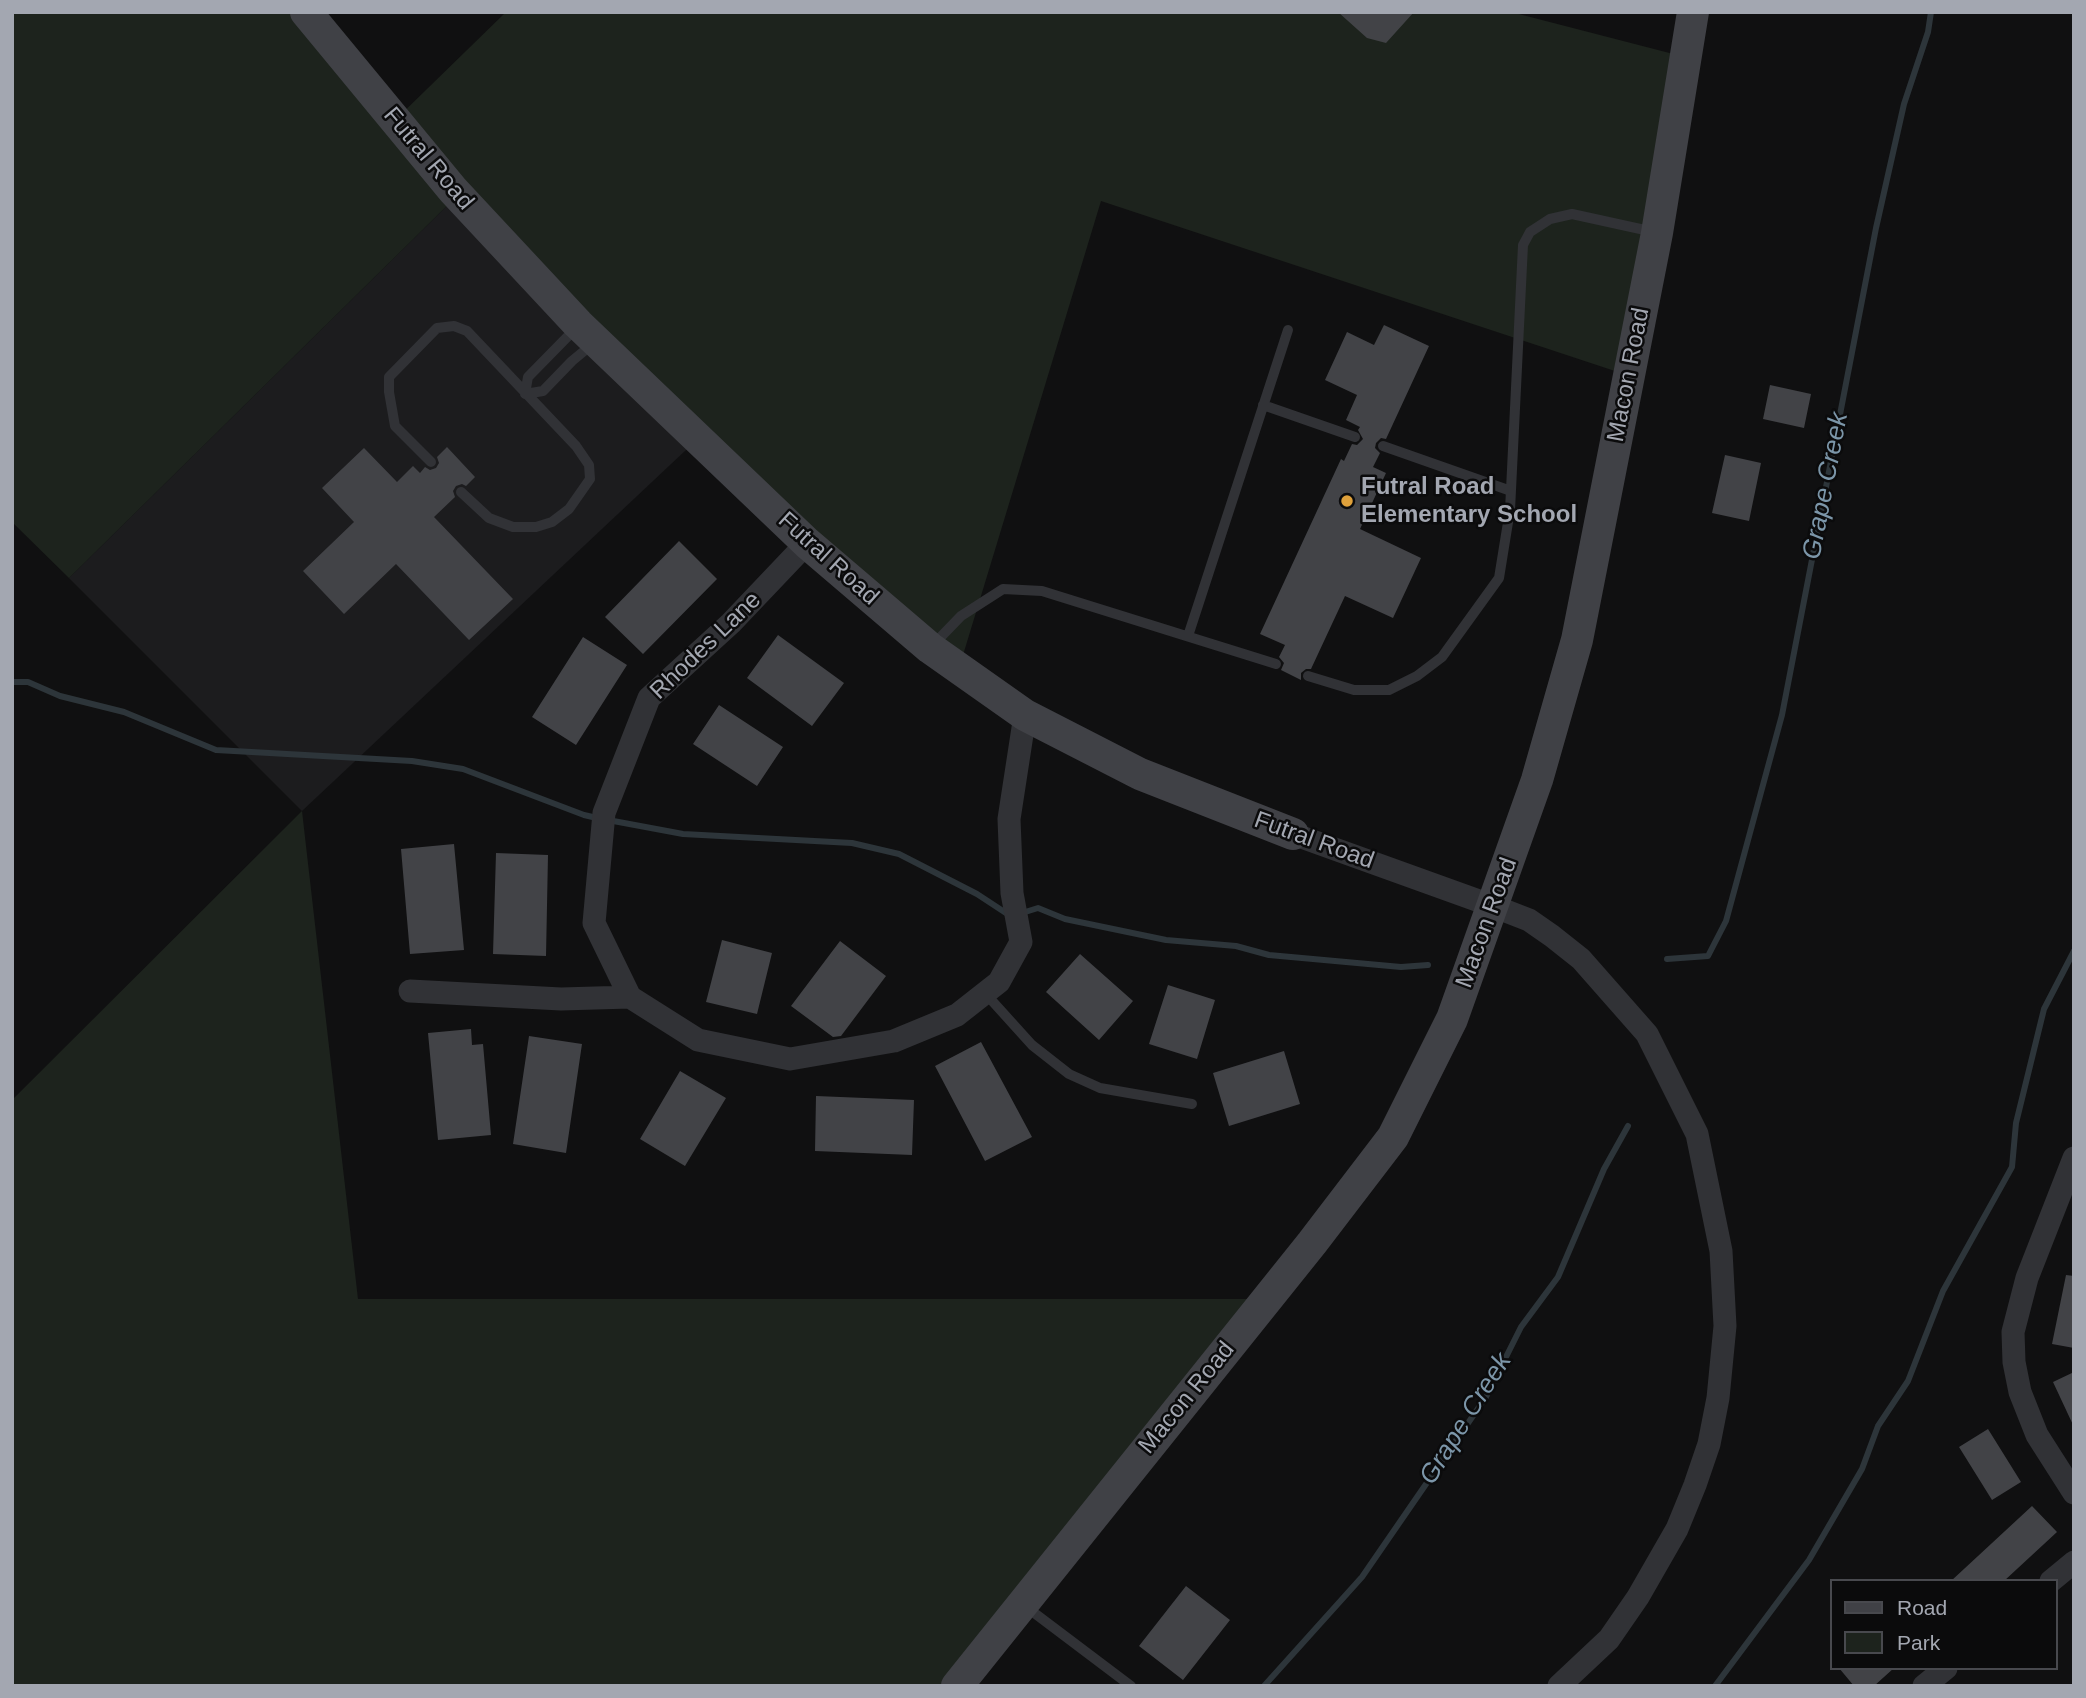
<!DOCTYPE html>
<style>
body{margin:0}
#map{position:relative;width:2086px;height:1698px;overflow:hidden;background:#101011;font-family:Arial,sans-serif}
canvas{display:block}
.frame{position:absolute;inset:0;border:14px solid #a3a7b1;pointer-events:none}
.legend{position:absolute;left:1830px;top:1579px;width:228px;height:91px;box-sizing:border-box;background:#0b0b0c;border:2px solid #48494e;margin:0;padding:9px 12px;list-style:none;font-size:21px;color:#a3a7b1}
.legend li{display:flex;align-items:center;gap:14px;height:35px}
.legend b{width:35px;border:2px solid #48494e}
</style>
<div id="map">
<canvas width="2086" height="1698"></canvas>
<div class="frame"></div>
<ul class="legend">
<li><b style="height:9px;background:#404146"></b>Road</li>
<li><b style="height:19px;background:#1d231d"></b>Park</li>
</ul>
</div>
<script>
const ctx = document.querySelector('canvas').getContext('2d');
ctx.lineJoin = 'round';
function paint(path, color) { ctx.fillStyle = color; ctx.fill(path, 'evenodd'); }
const poly = rows => new Path2D(rows.map(r => 'M' + r).join(''));
function stroke(path, color, width, dash) { ctx.strokeStyle = color; ctx.lineWidth = width; ctx.lineCap = dash ? 'butt' : 'round'; ctx.setLineDash(dash || []); ctx.stroke(path); }
function drawText(font, color, halo, rows, align = 'center') {
  ctx.font = font + ' Arial,sans-serif'; ctx.lineWidth = 5; ctx.setLineDash([]); ctx.textBaseline = 'middle'; ctx.strokeStyle = halo; ctx.fillStyle = color; for (const [text, x, y, turn = 0] of rows) {
    ctx.save(); ctx.translate(x, y); ctx.rotate((+turn || 0) * Math.PI / 180); ctx.textAlign = isNaN(turn) ? turn : align; if (halo) ctx.strokeText(text, 0, 0); ctx.fillText(text, 0, 0); ctx.restore();
  }
}
const built = poly([
 [461,192,703,434,302,811,69,578]
]);
const green = poly([
 [12,12,299,12,388,127,506,12,1511,12,1685,57,1633,377,1101,201,960,665,924,646,461,192,69,578,12,522],
 [302,811,358,1299,1283,1299,971,1686,12,1686,12,1100]
]);
const stream = poly([
 [12,682,28,682,60,696,124,712,216,750,412,761,463,769,584,815,597,818],
 [608,820,683,834,852,843,899,854,977,894,1009,915],
 [1022,913,1038,908,1065,919,1166,940,1236,946,1269,955,1401,967,1428,965],
 [1667,959,1708,956,1726,921,1782,715,1876,228,1904,104,1928,32,1931,12],
 [1264,1686,1362,1577,1486,1397,1521,1327,1558,1277,1604,1169,1628,1126],
 [1715,1686,1809,1560,1862,1469,1878,1426,1908,1381,1943,1291,2012,1167,2016,1123,2044,1009,2074,951]
]);
const building = poly([
 [1338,12,1414,12,1386,43,1367,38],
 [1384,325,1429,346,1386,439,1381,438,1376,443,1375,448,1380,453,1373,467,1386,473,1360,529,1421,558,1393,618,1345,596,1311,669,1306,669,1301,673,1301,680,1281,670,1284,663,1279,657,1285,645,1260,634,1341,459,1344,461,1352,444,1357,445,1363,439,1358,430,1360,427,1346,420,1357,395,1325,380,1347,332,1374,345],
 [1770,385,1811,394,1804,428,1763,419],
 [447,447,475,477,466,486,462,484,456,486,453,491,455,497,434,517,513,599,469,640,396,564,344,614,303,571,354,522,322,488,364,448,397,482,413,466,420,473,425,467,430,470,436,468,439,463,437,457],
 [1725,455,1761,463,1749,521,1712,513],
 [679,541,717,579,643,654,605,617],
 [778,635,844,683,812,726,747,678],
 [583,637,627,665,576,745,532,717],
 [719,705,783,747,757,786,693,744],
 [454,844,464,950,410,954,401,849],
 [496,853,548,855,546,956,493,954],
 [722,940,772,953,757,1014,706,1002],
 [840,941,886,976,841,1036,833,1037,791,1006],
 [1080,954,1133,1001,1099,1040,1046,992],
 [1168,985,1215,1000,1197,1059,1149,1044],
 [471,1029,472,1045,483,1044,491,1135,438,1140,428,1033],
 [529,1036,582,1044,566,1153,513,1144],
 [981,1042,1032,1137,985,1161,935,1066],
 [1284,1051,1300,1104,1229,1126,1213,1073],
 [680,1071,726,1098,685,1166,640,1139],
 [816,1096,914,1100,912,1155,815,1151],
 [2066,1275,2074,1276,2074,1348,2052,1344],
 [2074,1372,2074,1427,2053,1382],
 [1988,1429,2021,1482,1992,1500,1959,1447],
 [2032,1506,2057,1532,2004,1581,1951,1581],
 [1186,1586,1230,1620,1183,1680,1139,1646],
 [1839,1668,1894,1668,1874,1686,1854,1686]
]);
const lane = poly([
 [577,327,528,377,525,394,543,391,572,361,595,342],
 [1263,405,1355,437],
 [1383,446,1511,491],
 [431,462,395,426,389,392,389,377,437,328,454,326,467,331,576,446,589,465,590,479,569,509,552,522,536,527,513,527,489,518,461,492],
 [1188,636,1288,330],
 [932,646,961,616,1003,589,1042,591,1276,664],
 [1308,676,1354,690,1389,690,1417,676,1442,657,1499,578,1510,510,1523,245,1530,232,1550,219,1572,214,1654,232],
 [985,993,1032,1045,1069,1074,1100,1088,1192,1104],
 [1025,1606,1131,1686]
]);
const street = poly([
 [807,543,731,623,649,698,604,813,594,923,630,997,698,1040,790,1059,894,1041,957,1015,999,982,1021,942,1012,893,1009,819,1025,715],
 [1293,834,1493,906,1529,920,1552,936,1581,959,1647,1034,1697,1134,1721,1251,1725,1326,1718,1398,1709,1444,1695,1485,1677,1529,1638,1597,1609,1639,1559,1686],
 [410,991,561,999,630,997],
 [2074,1158,2027,1278,2013,1332,2014,1362,2020,1392,2037,1435,2074,1493],
 [2051,1581,2074,1562],
 [1924,1686,1946,1668]
]);
const secondary = poly([
 [306,12,453,190,578,324,807,543,930,648,1025,715,1140,774,1293,834],
 [957,1686,1312,1243,1393,1137,1452,1019,1537,780,1577,640,1657,233,1693,12]
]);
const markers = [
 [1347,501,7,"#dfa13b"]
];
const streetNames = [
 ["Futral Road",428,159,50],
 ["Macon Road",1629,375,-79],
 ["Futral Road",828,559,42],
 ["Rhodes Lane",706,646,-44],
 ["Futral Road",1314,841,20],
 ["Macon Road",1487,923,-70],
 ["Macon Road",1187,1398,-51]
];
const poiNames = [
 ["Futral Road",1361,487],
 ["Elementary School",1361,515]
];
const waterNames = [
 ["Grape Creek",1826,486,-79],
 ["Grape Creek",1466,1419,-58]
];
paint(built, '#1c1c1e');
paint(green, '#1d231d');
stroke(stream, '#2d353a', 6);
paint(building, '#424347');
stroke(lane, '#313236', 10);
stroke(street, '#313236', 23);
stroke(secondary, '#404146', 32);
for (const [x, y, r, color] of markers) { const dot = new Path2D(); dot.arc(x, y, r, 0, 2 * Math.PI); ctx.fillStyle = color; ctx.fill(dot); stroke(dot, '#0b0b0c', 2.5); }
drawText('24px', '#a3a7b1', '#0b0b0c', streetNames);
drawText('bold 24px', '#a3a7b1', '#0b0b0c', poiNames, 'left');
drawText('italic 26px', '#7c96a9', '#0b0b0c', waterNames);
</script>
